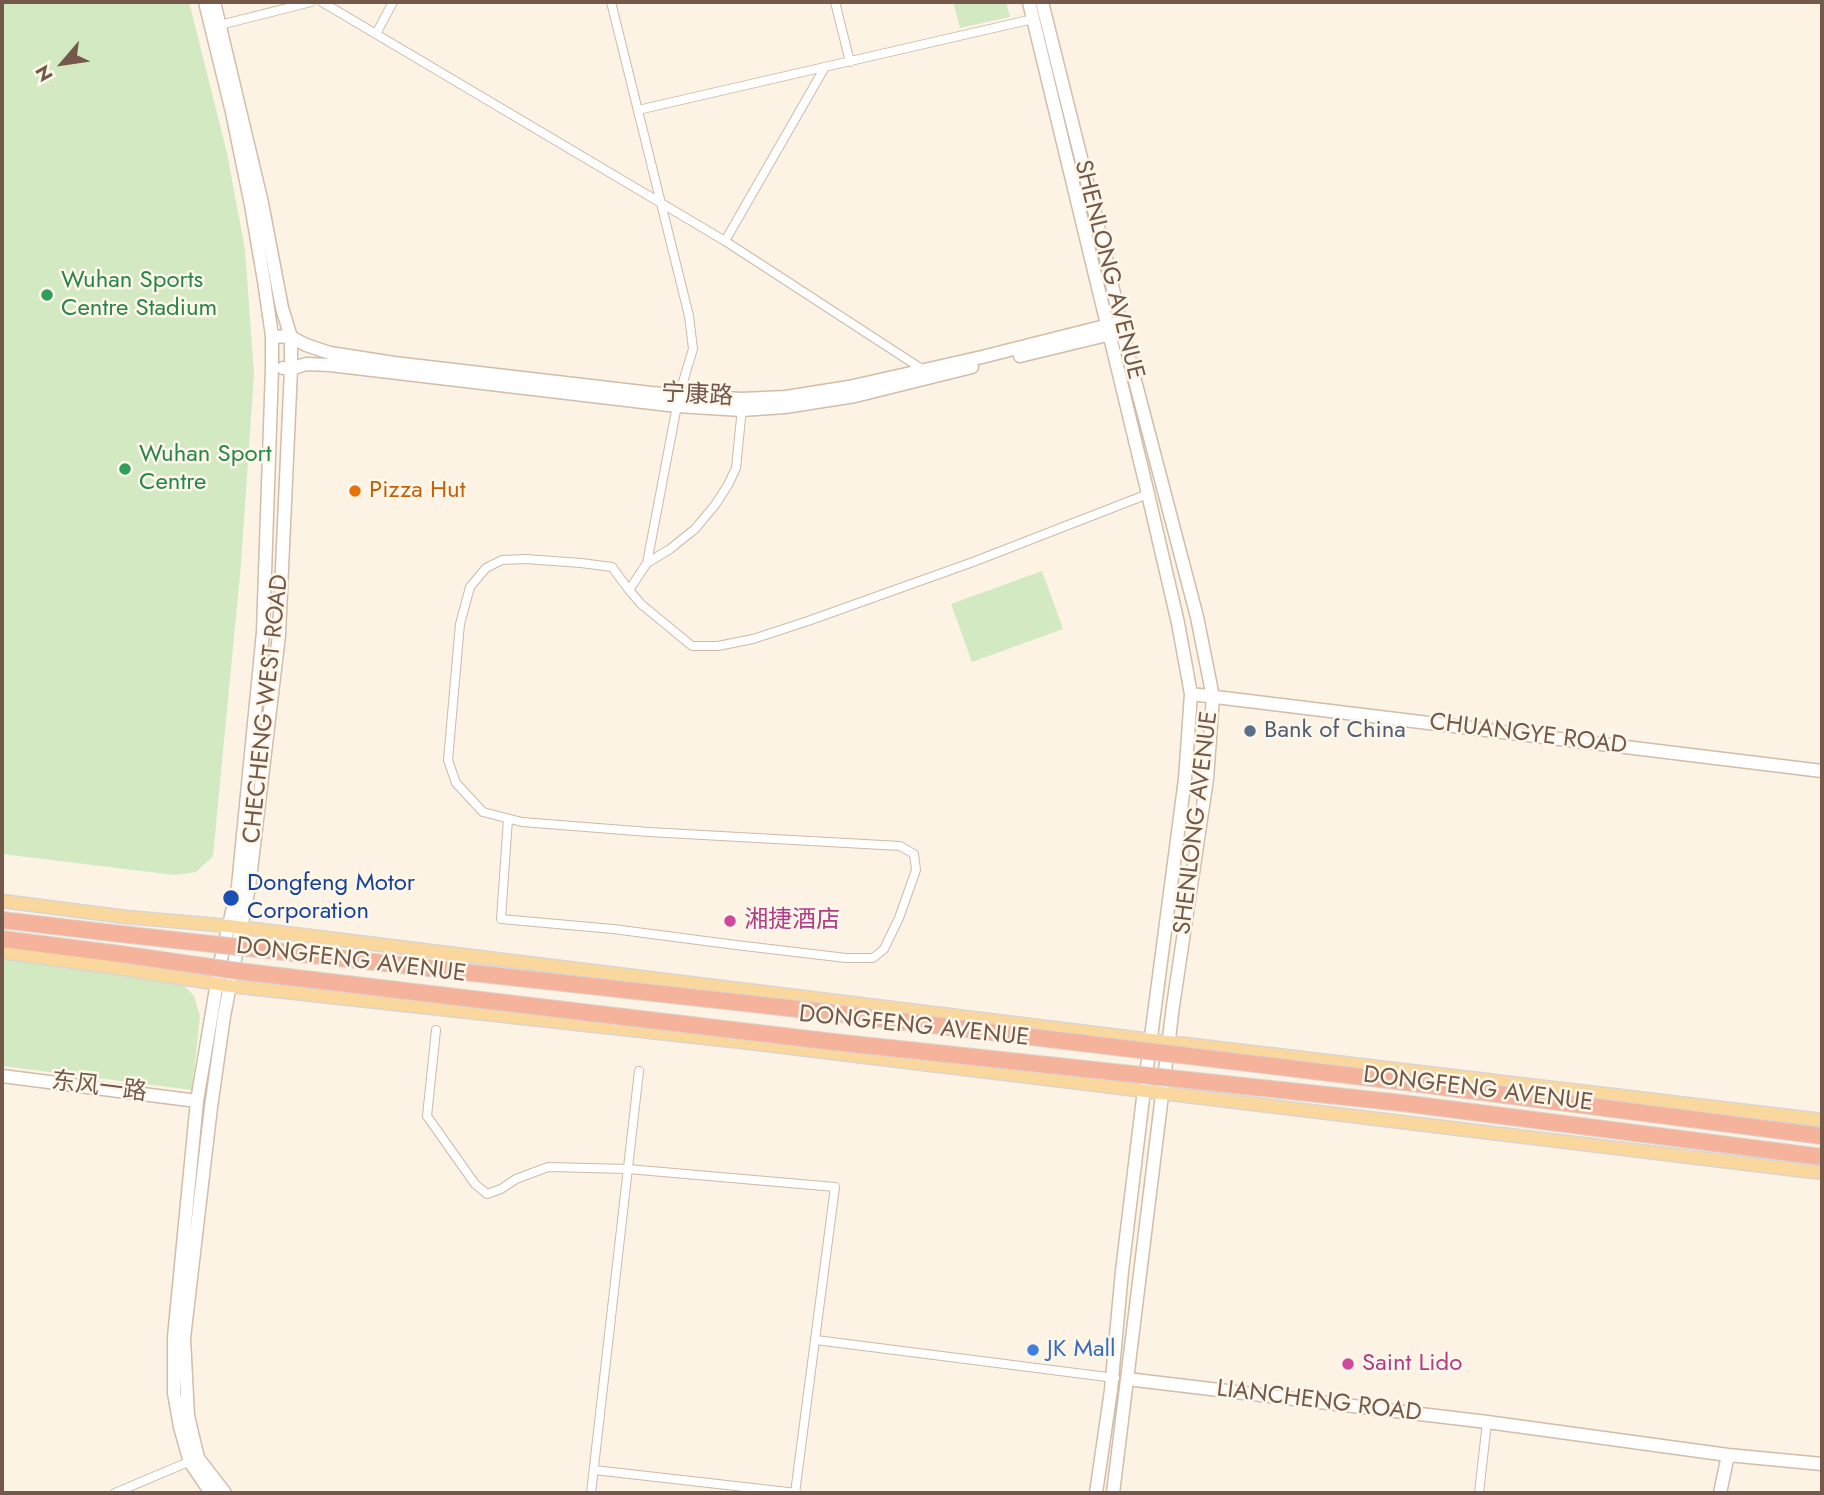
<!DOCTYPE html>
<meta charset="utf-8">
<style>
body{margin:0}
#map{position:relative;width:1824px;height:1495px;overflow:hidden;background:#fcf3e4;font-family:Jost,sans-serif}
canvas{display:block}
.frame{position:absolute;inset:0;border:4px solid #74594a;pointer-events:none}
.north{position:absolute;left:28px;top:28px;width:70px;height:70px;-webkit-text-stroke:5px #fff7ea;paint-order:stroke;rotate:241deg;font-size:19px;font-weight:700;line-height:28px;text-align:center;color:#74594a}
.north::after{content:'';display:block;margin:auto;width:24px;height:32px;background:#74594a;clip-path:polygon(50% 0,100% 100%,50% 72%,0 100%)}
</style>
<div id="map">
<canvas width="1824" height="1495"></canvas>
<div class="frame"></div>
<div class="north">N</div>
</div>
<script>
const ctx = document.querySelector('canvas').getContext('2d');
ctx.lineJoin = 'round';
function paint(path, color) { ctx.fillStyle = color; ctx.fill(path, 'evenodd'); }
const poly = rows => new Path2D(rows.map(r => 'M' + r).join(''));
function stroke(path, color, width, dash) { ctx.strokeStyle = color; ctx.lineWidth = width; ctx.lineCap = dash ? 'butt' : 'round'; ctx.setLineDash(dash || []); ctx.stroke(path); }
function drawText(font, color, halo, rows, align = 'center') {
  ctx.font = font + ' Jost,"Noto Sans SC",sans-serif'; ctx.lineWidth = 5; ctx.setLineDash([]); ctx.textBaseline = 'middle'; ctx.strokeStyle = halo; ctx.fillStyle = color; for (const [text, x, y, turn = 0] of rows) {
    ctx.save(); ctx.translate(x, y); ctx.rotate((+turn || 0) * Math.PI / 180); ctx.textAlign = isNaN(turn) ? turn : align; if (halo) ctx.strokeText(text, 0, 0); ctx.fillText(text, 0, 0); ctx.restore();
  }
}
const green = poly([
 [2,2,189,2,227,153,245,250,254,373,241,564,213,856,196,872,175,875,2,854],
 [953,2,1006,2,1010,17,960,28],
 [1042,571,1063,629,972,662,951,604],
 [2,953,180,981,194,996,200,1016,192,1090,2,1066]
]);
const street = poly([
 [322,2,725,241,925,371],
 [611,2,689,316,693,349,679,395,647,563,629,590],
 [835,2,850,62],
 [216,26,311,2],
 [376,34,393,2],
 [638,110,1033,19],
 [725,241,825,67],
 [647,563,670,549,695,529,715,505,728,485,736,468,742,408],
 [508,819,501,919,613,929,736,945,846,958,873,958,884,949,899,918,916,870,914,854,900,846,649,832,522,822,483,812,456,783,448,760,460,624,470,587,486,568,502,560,526,559,581,563,612,567,629,590,641,604,692,646,718,646,753,639,808,621,973,562,1148,494],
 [436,1030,427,1116,475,1184,487,1194,501,1189,516,1179,548,1167,628,1169,835,1187,795,1493],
 [816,1340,1115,1378],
 [594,1470,797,1493],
 [115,1493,193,1460],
 [591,1493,639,1071],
 [1479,1493,1487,1422]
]);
const secondary = poly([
 [205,2,232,112,251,205,264,281,272,336,272,368,263,632,238,886,221,959,197,1101,174,1337,174,1393,180,1427,190,1462,211,1493],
 [214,2,262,203,282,308,291,337,291,369,279,635,249,887,224,1016,211,1107,184,1338,188,1416,198,1458,225,1493],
 [1029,2,1148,494,1178,623,1191,694,1185,779,1144,1090,1122,1271,1111,1390,1096,1493],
 [1042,2,1108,266,1122,331,1197,617,1213,697,1207,779,1173,1006,1113,1493],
 [272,336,291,337,306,345,330,353,394,363,651,393,741,399,786,397,849,387,982,357,1113,324],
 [1020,356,1115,333],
 [283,368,291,369,306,364,330,365,677,406,742,410,785,407,855,396,972,367],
 [1191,694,1822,771],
 [2,1076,197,1101],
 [1127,1379,1487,1422,1728,1455,1822,1464],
 [1720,1493,1728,1455]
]);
const primary = poly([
 [2,901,126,917,229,926,1151,1040,1822,1120],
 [2,952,118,968,231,986,742,1042,1822,1173]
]);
const highway = poly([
 [2,920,130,935],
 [2,939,120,954]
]);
const highwayBridge = poly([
 [130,935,825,1012,1396,1081,1822,1136],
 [120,954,238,971,834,1042,1402,1103,1822,1157]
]);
const markers = [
 [47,295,7,"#2e9e5b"],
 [125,469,7,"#2e9e5b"],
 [355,491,7,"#e8710a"],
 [1250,731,7,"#5c6f8a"],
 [231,898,9,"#1a4fb4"],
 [730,921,7,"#d1479c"],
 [1033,1350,7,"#3f7fe0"],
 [1348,1364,7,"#d1479c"]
];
const streetNames = [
 ["SHENLONG AVENUE",1108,270,76],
 ["宁康路",697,396,3],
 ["CHECHENG WEST ROAD",267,709,-84],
 ["CHUANGYE ROAD",1528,735,7],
 ["SHENLONG AVENUE",1197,823,-83],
 ["DONGFENG AVENUE",351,961,7],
 ["DONGFENG AVENUE",914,1027,6],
 ["东风一路",99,1088,7],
 ["DONGFENG AVENUE",1478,1090,7],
 ["LIANCHENG ROAD",1319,1402,7]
];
const leisureNames = [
 ["Wuhan Sports",61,281],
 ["Centre Stadium",61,309],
 ["Wuhan Sport",139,455],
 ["Centre",139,483]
];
const foodNames = [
 ["Pizza Hut",369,491]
];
const serviceNames = [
 ["Bank of China",1264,731]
];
const transitNames = [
 ["Dongfeng Motor",247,884],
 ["Corporation",247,912]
];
const hotelNames = [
 ["湘捷酒店",744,921],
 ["Saint Lido",1362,1364]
];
const shopNames = [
 ["JK Mall",1047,1350]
];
paint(green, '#d2e9c2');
stroke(street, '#cdbaaa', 10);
stroke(secondary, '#d2bcaa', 15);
stroke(primary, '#dbd4d0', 15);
stroke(highway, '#dbd4d0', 18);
stroke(street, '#fff', 8);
stroke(secondary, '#fff', 12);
stroke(primary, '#fad89d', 12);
stroke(highway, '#f5b39b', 16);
stroke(highwayBridge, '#dbd4d0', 18, []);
stroke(highwayBridge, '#f5b39b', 16);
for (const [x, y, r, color] of markers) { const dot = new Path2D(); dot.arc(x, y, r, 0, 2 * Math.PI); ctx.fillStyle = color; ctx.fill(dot); stroke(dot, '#fff7ea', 2.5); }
drawText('24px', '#74594a', '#fff7ea', streetNames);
drawText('24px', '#27864d', '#fff7ea', leisureNames, 'left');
drawText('24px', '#c56008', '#fff7ea', foodNames, 'left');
drawText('24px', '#4e5e75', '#fff7ea', serviceNames, 'left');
drawText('24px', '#164399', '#fff7ea', transitNames, 'left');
drawText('24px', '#b23c85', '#fff7ea', hotelNames, 'left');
drawText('24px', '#366cbe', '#fff7ea', shopNames, 'left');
</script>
